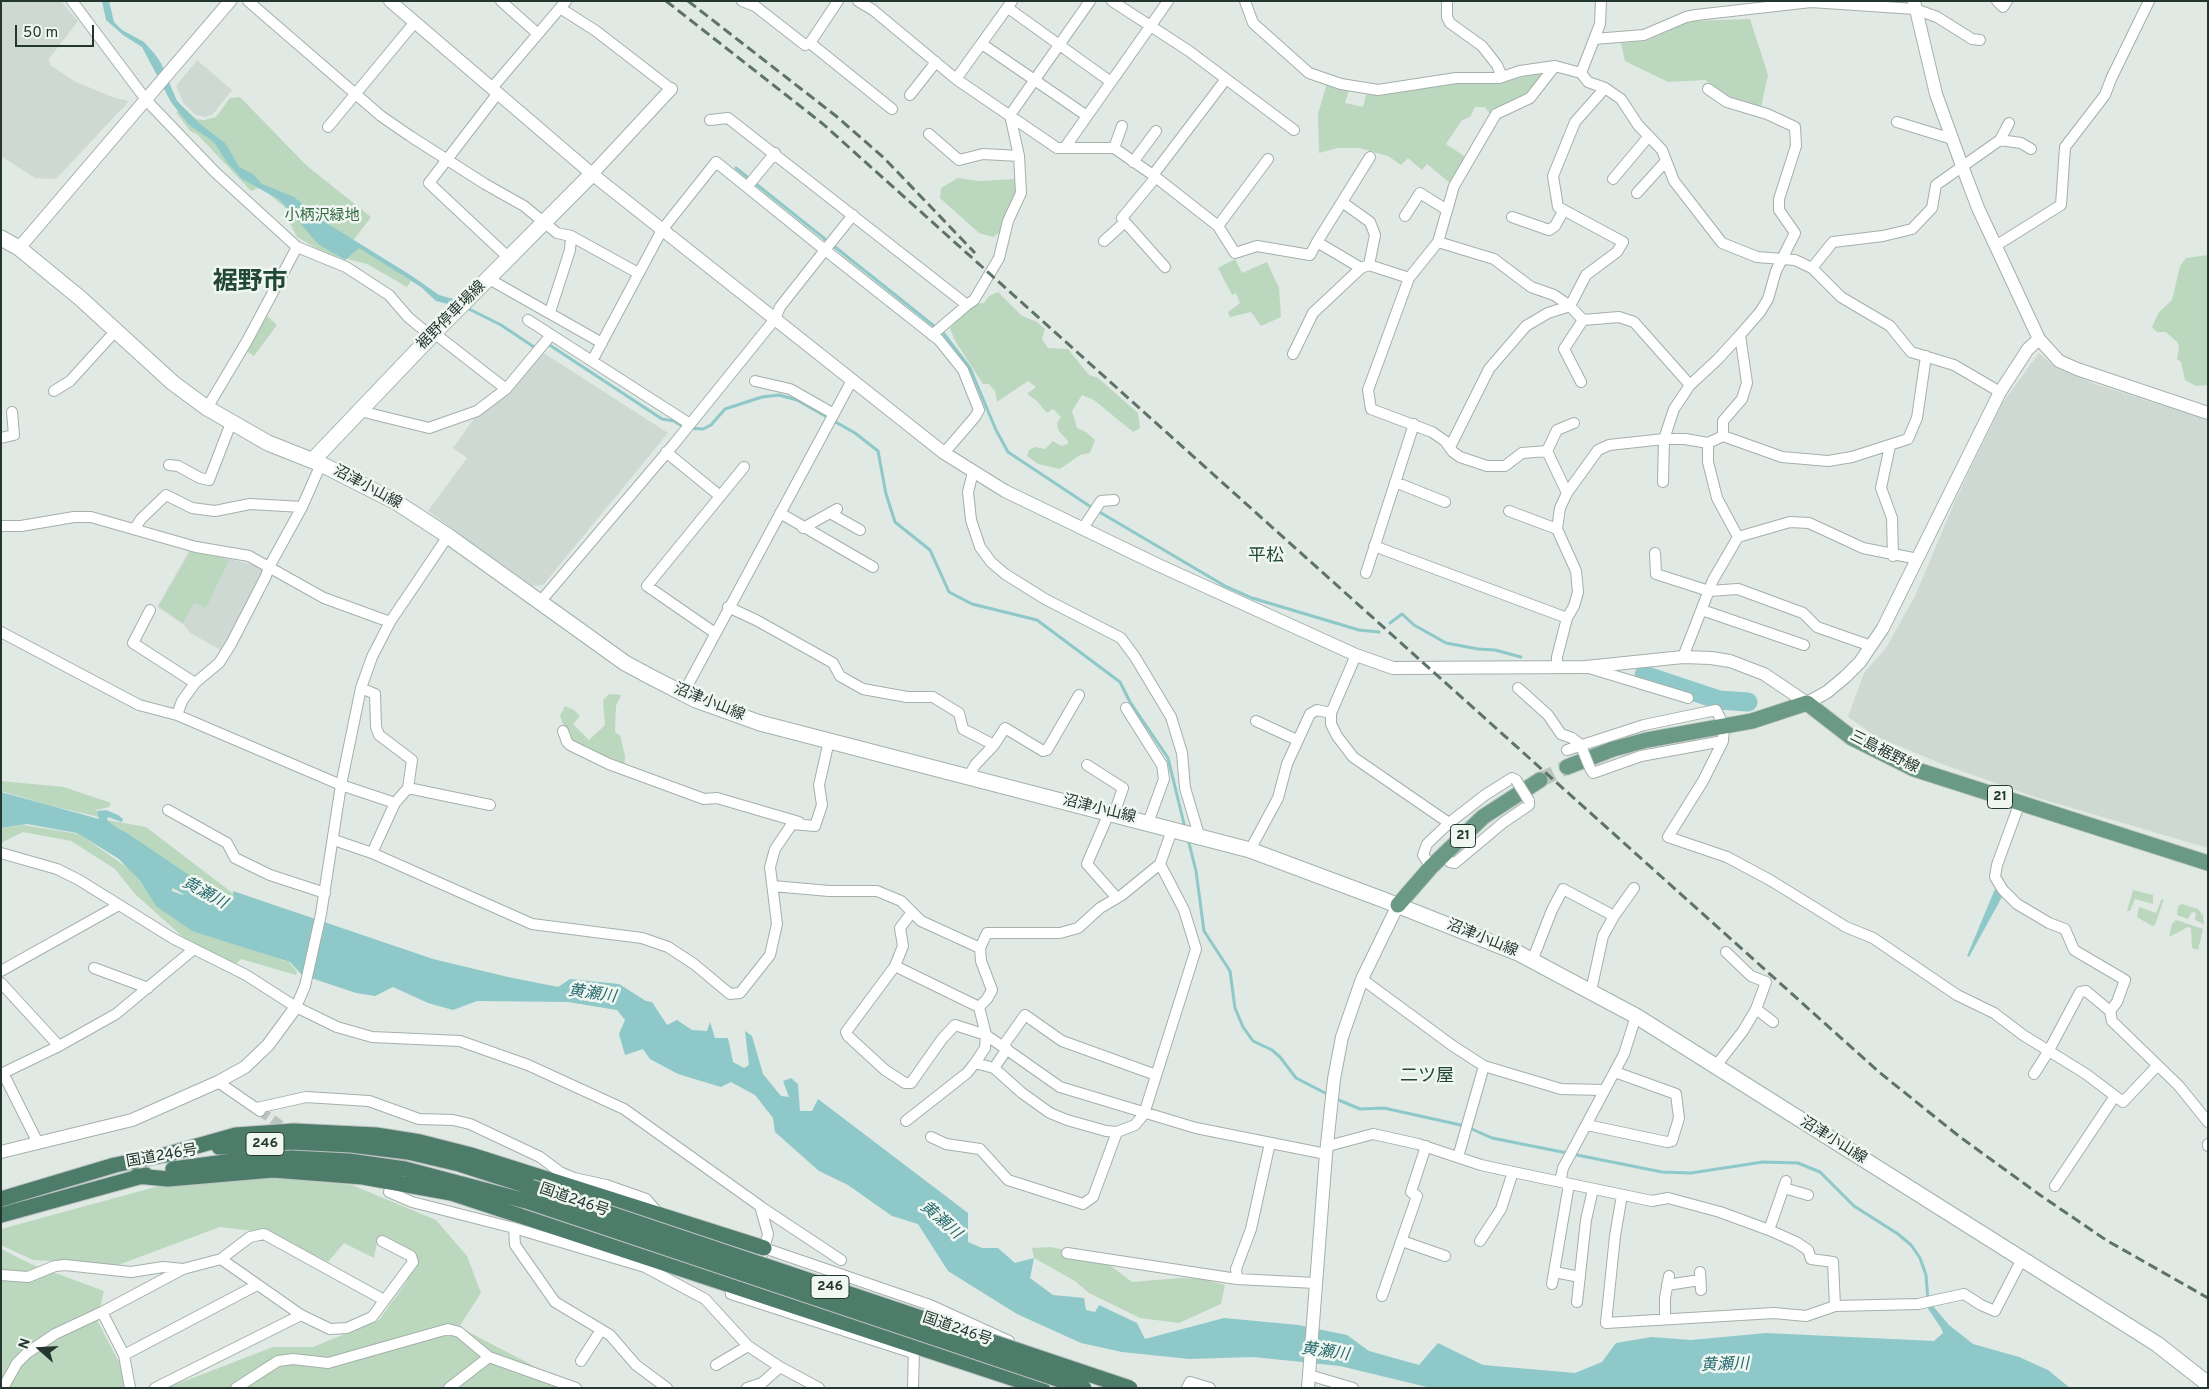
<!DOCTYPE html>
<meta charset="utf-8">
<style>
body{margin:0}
#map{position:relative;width:2209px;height:1389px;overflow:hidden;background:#e0e9e4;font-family:Overpass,sans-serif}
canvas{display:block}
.frame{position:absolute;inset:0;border:2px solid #23372f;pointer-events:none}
.north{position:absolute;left:15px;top:1324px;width:50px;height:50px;-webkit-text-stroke:4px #f0f6f2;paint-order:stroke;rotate:289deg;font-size:14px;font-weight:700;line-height:20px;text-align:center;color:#23372f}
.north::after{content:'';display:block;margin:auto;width:18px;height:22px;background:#23372f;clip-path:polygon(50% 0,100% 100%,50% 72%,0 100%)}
.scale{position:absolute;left:15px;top:25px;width:79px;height:22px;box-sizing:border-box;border:2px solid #23372f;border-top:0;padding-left:6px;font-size:15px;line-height:18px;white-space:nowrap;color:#23372f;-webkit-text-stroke:4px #f0f6f2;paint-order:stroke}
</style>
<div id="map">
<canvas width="2209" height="1389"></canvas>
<div class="frame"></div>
<div class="north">N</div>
<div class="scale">50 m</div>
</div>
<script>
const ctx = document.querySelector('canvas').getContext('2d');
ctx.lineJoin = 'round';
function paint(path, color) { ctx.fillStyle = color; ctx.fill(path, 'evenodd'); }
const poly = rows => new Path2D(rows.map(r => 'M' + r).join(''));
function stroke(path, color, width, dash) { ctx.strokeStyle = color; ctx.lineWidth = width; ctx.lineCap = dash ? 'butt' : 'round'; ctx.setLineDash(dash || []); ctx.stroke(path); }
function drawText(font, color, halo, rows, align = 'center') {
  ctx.font = font + ' Overpass,"Noto Sans JP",sans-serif'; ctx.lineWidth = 5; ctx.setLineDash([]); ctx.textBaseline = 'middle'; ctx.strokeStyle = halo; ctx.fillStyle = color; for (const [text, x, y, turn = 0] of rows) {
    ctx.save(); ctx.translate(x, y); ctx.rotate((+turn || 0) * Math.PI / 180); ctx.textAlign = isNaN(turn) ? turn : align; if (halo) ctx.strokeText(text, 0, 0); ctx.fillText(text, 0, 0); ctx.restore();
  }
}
const built = poly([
 [1,1,61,1,78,21,49,59,50,65,76,82,115,98,129,101,56,179,35,178,1,156],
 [197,60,232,90,213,114,205,117,196,115,184,104,176,86],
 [542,352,668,433,543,585,533,586,428,511,467,458,453,448,478,413],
 [2039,353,2056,368,2095,384,2208,420,2208,848,2038,798,1947,766,1875,736,1848,717,1864,673,1886,648,1915,596,1955,501,2003,402],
 [190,549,261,567,263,572,221,650,190,633,184,625,157,607]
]);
const green = poly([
 [1750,19,1768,75,1761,107,1725,95,1705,80,1668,82,1625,61,1621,43,1646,41,1690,21],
 [1542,72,1544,74,1525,97,1489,113,1485,107,1475,107,1470,117,1462,120,1446,144,1467,158,1450,183,1427,164,1422,170,1408,158,1401,165,1388,156,1359,148,1338,148,1319,153,1318,114,1327,83,1349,90,1345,103,1363,107,1366,95,1387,94,1457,81,1508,81],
 [240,97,306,165,371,217,352,242,411,281,407,287,367,264,326,254,297,237,287,218,288,210,263,189,258,188,251,191,197,134,190,131,176,112,184,108,196,119,204,120,216,117,230,98],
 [958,178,979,181,1016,179,1016,190,1000,232,993,237,979,233,940,198,941,188],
 [2208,255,2208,385,2196,386,2185,380,2181,362,2177,359,2179,346,2177,342,2166,332,2157,332,2152,327,2159,312,2172,300,2180,266,2186,258],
 [1235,259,1242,273,1267,262,1279,288,1281,317,1261,326,1251,312,1230,317,1228,312,1240,303,1236,293,1232,295,1218,268],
 [998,292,1022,316,1037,322,1045,329,1042,339,1048,348,1068,349,1089,375,1098,378,1138,413,1140,428,1133,432,1094,400,1082,395,1072,411,1077,428,1086,432,1095,440,1090,453,1080,455,1060,469,1038,464,1027,456,1029,450,1035,447,1045,449,1053,441,1061,446,1068,444,1068,441,1058,430,1057,423,1061,417,1053,409,1047,413,1037,401,1027,394,1036,387,1028,381,997,402,995,391,989,384,983,384,954,339,950,328,974,304,984,303,989,296],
 [265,314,277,325,254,356,245,350],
 [191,551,229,560,206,608,194,603,183,623,159,606],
 [609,694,621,695,616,706,615,732,620,735,625,756,624,768,570,742,560,716,565,706,574,710,580,716,573,724,589,740,605,725,603,700],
 [1,781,64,787,111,803,109,807,96,810,99,817,52,806,1,791],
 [107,820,146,827,260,914,251,915,222,903,205,892,185,893,172,889,172,881,166,861,147,858,120,840,118,832],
 [24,825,79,834,128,868,144,886,235,944,289,962,297,972,296,975,241,959,234,966,192,945,135,894,115,869,71,841,23,832,1,843,1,828],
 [2133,890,2153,895,2153,904,2135,899,2130,911,2127,911],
 [2164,899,2155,925,2152,926,2137,917,2139,907,2156,913,2161,900],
 [2182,904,2198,909,2203,916,2204,924,2195,920,2196,913,2192,912,2188,919,2177,915,2178,906],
 [2176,920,2203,929,2198,950,2192,948,2191,928,2188,927,2169,937,2172,924],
 [275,1178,352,1185,436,1220,467,1256,481,1293,459,1327,576,1388,167,1388,273,1347,313,1347,379,1320,405,1284,417,1260,377,1242,374,1258,344,1243,328,1262,270,1233,220,1227,118,1265,33,1260,1,1245,1,1229,159,1186],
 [1051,1247,1102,1259,1132,1282,1180,1278,1202,1279,1225,1285,1221,1304,1179,1323,1140,1318,1089,1293,1075,1281,1034,1258,1032,1248],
 [1,1249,31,1264,104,1291,97,1320,120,1364,125,1388,1,1388]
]);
const water = poly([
 [102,1,109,1,114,22,122,30,144,42,154,53,161,63,177,101,199,123,226,144,239,167,253,174,262,184,294,197,320,219,412,276,439,295,457,300,452,305,436,301,421,287,359,248,345,260,318,244,280,200,242,179,226,161,214,142,189,125,171,102,142,47,123,35,106,20],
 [1,792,99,819,97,811,106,810,118,815,123,819,122,822,108,817,107,820,118,829,118,836,142,860,164,861,172,875,172,891,183,895,203,892,210,902,251,920,260,913,234,899,233,891,433,959,508,977,558,987,570,979,619,984,646,1001,652,1002,667,1025,677,1020,692,1030,707,1031,710,1022,715,1038,728,1038,733,1062,744,1068,749,1065,745,1031,752,1036,763,1074,781,1096,789,1097,783,1081,791,1078,798,1084,800,1111,812,1111,818,1099,968,1213,968,1242,982,1248,998,1248,1015,1263,1034,1258,1030,1278,1053,1295,1084,1298,1086,1310,1095,1312,1099,1305,1137,1323,1145,1339,1224,1318,1298,1325,1347,1335,1369,1351,1419,1365,1438,1343,1483,1365,1575,1373,1602,1362,1616,1343,1651,1337,1691,1340,1766,1333,1934,1341,1943,1333,1941,1328,1927,1307,1933,1306,1949,1325,1973,1344,2019,1357,2048,1370,2070,1388,1431,1388,1340,1366,1254,1357,1189,1359,1122,1352,1081,1343,1017,1314,948,1271,918,1224,892,1216,848,1185,819,1171,775,1132,773,1118,755,1095,731,1082,721,1087,678,1074,650,1059,643,1049,625,1055,619,1034,625,1020,617,1010,568,1002,477,1001,453,1010,428,1003,393,987,375,996,356,993,302,975,290,962,192,931,156,906,141,882,119,859,77,833,27,824,1,828],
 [1995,889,2002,897,1969,957,1967,956]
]);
const stream = poly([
 [736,168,944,334,970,368,996,430,1008,452,1091,507,1225,586,1252,598,1359,630,1379,632],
 [467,308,501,325,534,347,537,347],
 [546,345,548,344,662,419,674,421,685,428,703,429,711,425,725,409,762,397,779,395,797,400,855,433,878,451,886,494,895,522,930,550,949,592,972,604,1037,620,1120,682,1130,702,1168,758,1185,828],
 [1390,623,1402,614,1414,625,1446,643,1478,649,1495,650,1521,657],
 [1188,839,1196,871,1204,931,1230,971,1235,1008,1243,1027,1253,1041,1272,1050,1280,1057,1296,1078,1329,1095],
 [1334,1098,1360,1109,1384,1108,1465,1126,1492,1138,1662,1172,1691,1173,1763,1162,1798,1163,1820,1172,1854,1206,1898,1234,1911,1245,1920,1258,1926,1275,1928,1301,1933,1310]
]);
const river = poly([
 [1644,675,1719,700,1748,702],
 [105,833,120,840,203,896,277,929]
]);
const minorTunnel = poly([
 [260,1111,290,1132]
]);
const primaryTunnel = poly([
 [1540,780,1567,767]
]);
const minor = poly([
 [72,1,147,101,215,172,297,247,346,267,389,295,408,317,426,332,434,333,506,389,551,335],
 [248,1,381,116,410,136,485,184,524,206,557,233,571,236,638,273],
 [501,1,538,34],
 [742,1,755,6,805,45,810,43,892,109],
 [858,1,873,10,956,79,1057,148,1114,148,1153,175,1218,226,1235,253,1257,246,1310,255,1317,242,1361,268,1369,265,1409,278],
 [1112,1,1189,51,1294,130],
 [1245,1,1253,23,1309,73,1341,84,1378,90,1456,78,1499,78,1520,71,1555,66,1581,73],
 [1447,1,1447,17,1450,23,1482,46,1497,65,1502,77],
 [1601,1,1600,24,1581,73,1588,82,1605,88,1621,99,1638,125,1662,150,1674,181,1722,243,1757,257,1795,260,1812,268,1841,297,1890,326,1911,352,1954,365,2000,392],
 [1997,1,2003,7,2007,1],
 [560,8,596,31,671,89],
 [1008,8,1111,82],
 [1594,39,1644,35,1686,17,1696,15,1811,2,1915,9,1937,17,1972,39,1980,40],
 [810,43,838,1],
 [982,44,1087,116],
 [1555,66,1530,98,1496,114,1454,186,1438,242,1409,278,1368,390,1371,409,1432,432,1445,441,1453,452,1460,457,1487,466,1505,466,1522,453,1547,451,1567,493],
 [956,79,1012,1],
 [492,88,566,1],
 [1708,89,1727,102,1767,114,1795,127,1796,146,1779,199,1779,210,1795,233,1776,271,1768,299,1760,312,1740,335,1747,383,1742,399,1723,421,1723,436],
 [498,93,429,183,509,258],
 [910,95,936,62],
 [710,120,728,118,967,305,932,335],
 [1897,122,1952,139],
 [328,127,415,22],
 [929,134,959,160,983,154,1019,156],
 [2000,140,2009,123],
 [1066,146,1168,1],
 [1114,148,1122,126],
 [1133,162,1156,131],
 [1153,175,1226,79],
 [1613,179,1649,136],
 [747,187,775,153],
 [1637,193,1666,161],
 [1405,216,1420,193,1447,210],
 [1512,217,1549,230,1555,226,1564,210],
 [1125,222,1165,267],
 [1218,226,1268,159],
 [1104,241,1125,222,1122,218,1156,177],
 [1317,242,1342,202],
 [1438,242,1494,259,1531,287,1554,295,1570,306,1586,275,1617,252,1623,242,1558,207,1553,176,1575,122,1605,88],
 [1997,245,2061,205,2065,147,2105,95,2111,79,2149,1],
 [1369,265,1375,235,1370,222,1342,202,1370,157],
 [1812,268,1833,242,1883,236,1912,229,1932,208,1936,185,2000,140,2021,143,2031,149],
 [489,279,602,343],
 [967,305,974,300,999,258,1008,221,1021,193,1019,156,1010,115,1090,1],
 [550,312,570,250,571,236],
 [528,320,690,424],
 [1293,354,1313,313,1361,268],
 [592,361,662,230,716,162,825,250,853,215],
 [755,381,790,389,834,414],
 [1581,382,1564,349,1583,320],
 [1690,385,1717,360,1740,335],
 [54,391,70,381,110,337],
 [207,408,247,341,297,247],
 [360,411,429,428,477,411,506,389],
 [1,438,14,435,12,412],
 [1890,446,1881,488,1892,518,1893,556],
 [1450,447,1489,369,1526,326,1548,313,1570,306,1583,320,1619,317,1634,322,1690,385,1674,409,1664,439,1663,482],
 [1547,451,1557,430,1574,423],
 [666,452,720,496],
 [169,465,178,466,200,478,209,480,231,423],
 [973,472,968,492,971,520,980,547,991,562,1005,574,1045,599,1121,638,1135,657,1171,717,1182,753,1185,788,1199,835],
 [1395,482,1445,502],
 [1509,511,1557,529],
 [780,513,873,567],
 [830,513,860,530],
 [1,526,21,526,74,517,91,517,196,547,249,556,324,598,390,622],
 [135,528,141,519,166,495,192,508,215,511,250,504,302,507],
 [803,528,837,509],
 [1083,528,1101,501,1114,500],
 [1374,546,1567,618],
 [1655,553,1656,574,1709,591,1738,589,1803,613,1817,627,1871,646],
 [1918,559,1863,548,1809,523,1790,522,1738,537,1717,498,1708,462,1708,443,1723,436,1782,457,1828,461,1852,457,1908,439,1917,418,1926,356],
 [1366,573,1414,424],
 [540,602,674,444,775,319,780,307,825,250,939,340,963,370,979,410,975,417,944,453],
 [728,607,756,620,833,663,840,676,863,689,907,697,933,697,959,713,963,729,994,745,975,765,969,776],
 [150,610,133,643,195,683],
 [1702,610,1804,645],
 [1,632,139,705,177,715,341,785,395,803,408,788],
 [715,633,647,586,744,467],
 [1356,655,1331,713,1331,724,1337,736,1353,757,1449,823],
 [1683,657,1713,580,1738,537],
 [1557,668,1557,657,1567,618,1574,606,1578,592,1576,571,1557,529,1560,508,1567,493,1598,450,1609,445,1664,439,1685,439,1708,443],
 [1589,668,1688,698],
 [361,688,375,694,376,727,379,735,412,760,408,788,490,805],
 [1518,688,1548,715,1561,734,1572,738,1581,745,1583,750],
 [683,694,851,382],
 [1126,708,1162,765,1164,779,1148,823],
 [177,715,182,701,195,683,219,663,231,644,266,576,269,567,302,507,321,464],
 [1256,721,1297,740],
 [563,731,567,742,570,745,609,764,704,799,717,798,799,822],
 [994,745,1005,728,1043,751,1047,750,1079,695],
 [1567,750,1644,725,1716,710,1724,726,1723,741,1703,781,1668,837,1727,857,1770,880,1846,927,1873,938,1957,995,1994,1013,2023,1035,2086,1074,2123,1102,2157,1066],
 [1087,765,1123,788,1114,814],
 [1590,768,1593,773,1641,756,1723,741],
 [2020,802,1997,865,1995,877,2003,890,2017,904,2049,923,2065,929,2074,950,2125,980,2117,1002,2110,1011],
 [168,810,227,843,235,858,270,875,325,893],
 [1109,813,1087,864,1116,897],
 [334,840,372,853,532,924,642,938,668,947,694,964,730,994,740,993,770,955,777,924,770,867,775,849,792,824,815,826,822,805,819,785,829,741],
 [1250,850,1278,798,1287,764,1310,714,1317,710,1331,713],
 [1,853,57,869,79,880,174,939,246,975,296,1007,337,1027,372,1037,460,1041,528,1065,624,1109,760,1206,768,1234,763,1253],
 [372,853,395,803],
 [1443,854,1450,862,1455,863,1504,822,1529,805,1529,801],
 [1431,867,1423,855,1427,844,1449,823,1485,795,1512,778,1516,780],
 [773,886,829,891,877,891,901,901,912,912],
 [980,948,921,921,912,912,900,928,903,946,895,966,846,1032,848,1036,885,1070,905,1083,911,1083,942,1039,955,1025,986,1035,1060,1087,1196,1128,1326,1154],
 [1532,961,1552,910,1563,889,1614,916],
 [895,966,979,1007],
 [94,968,148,988],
 [1,971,119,905],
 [1362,979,1453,1046,1484,1066,1561,1089,1603,1090],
 [1,983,59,1046],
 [1591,991,1603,936,1614,916,1634,888],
 [296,1007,305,986,321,914,341,785,361,688,372,657,390,622,448,536],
 [1756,1009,1773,1022],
 [1003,1046,1025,1015,1062,1041,1156,1075],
 [1007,1049,994,1068,1022,1093,1050,1113,1067,1120,1106,1131,1117,1132],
 [975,1063,985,1048,986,1035,979,1007,987,999,992,990,981,961,980,948,987,933,1060,933,1078,928,1100,908,1122,895,1160,864],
 [1715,1067,1743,1031,1756,1009,1766,982,1751,976,1726,952],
 [2034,1074,2048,1052,2080,992,2086,991,2110,1011,2112,1021,2179,1086,2208,1122],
 [218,1082,260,1111],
 [257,1108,306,1097,369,1101,419,1119,453,1120,470,1124,540,1157,560,1172,574,1178,606,1185,646,1199,659,1214],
 [906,1121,967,1073,975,1063,994,1068],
 [1587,1125,1667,1142,1672,1141,1679,1118,1676,1094,1615,1072],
 [931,1137,946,1144,980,1149,1008,1180,1083,1204,1093,1197,1117,1132,1135,1125,1144,1114,1196,949,1184,910,1160,864,1172,830],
 [38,1143,3,1073,59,1046,116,1014,194,949],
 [1270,1143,1251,1229,1236,1269,1237,1279,1315,1283],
 [2208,1144,2208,1146],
 [1328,1146,1373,1134,1418,1144,1481,1165,1513,1172,1652,1201,1668,1198,1720,1212,1769,1230,1796,1242,1808,1250,1811,1259,1833,1262,1835,1306],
 [1458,1157,1484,1066],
 [1560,1182,1563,1168,1624,1054,1636,1016],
 [2055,1186,2115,1096],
 [1784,1188,1808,1195],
 [389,1192,412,1202,514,1228,645,1267,705,1299,748,1346,780,1367,819,1388],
 [1622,1195,1615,1236,1606,1323,1774,1313,1806,1316,1835,1306,1918,1304,1964,1294,1981,1305,1995,1311,2022,1259],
 [761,1207,841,1260],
 [514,1228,515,1245,555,1302,610,1335,636,1365,667,1388],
 [1769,1230,1786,1181],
 [1402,1241,1445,1256],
 [1480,1241,1501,1209,1513,1172],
 [764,1248,930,1305,1009,1341],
 [1067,1253,1237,1279],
 [221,1259,301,1315,330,1329,347,1328,372,1317,413,1262,411,1256,382,1241],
 [1554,1272,1580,1277],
 [1700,1272,1701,1290],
 [1,1275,28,1277,55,1266,65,1265,131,1272,163,1267,183,1269,221,1259,250,1237,264,1234,384,1300],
 [1552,1284,1569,1184],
 [730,1285,731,1294,913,1353],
 [1667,1285,1700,1280],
 [1382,1296,1417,1196,1411,1192,1426,1146],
 [1577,1302,1586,1220,1593,1189],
 [1665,1319,1665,1298,1669,1276],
 [124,1355,257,1285],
 [581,1361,601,1330],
 [716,1365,748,1346],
 [1309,1375,1353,1388],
 [3,1388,17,1363,27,1353,55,1334,102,1312],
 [130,1388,124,1355,102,1312,183,1269],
 [155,1388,301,1315],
 [236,1388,278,1361,293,1359,328,1363,448,1329,459,1332,489,1357],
 [449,1388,489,1357,576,1388],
 [747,1388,762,1383,780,1367],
 [913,1388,914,1349],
 [1187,1388,1190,1382,1210,1388]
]);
const tertiary = poly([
 [390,1,592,174,944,453,1005,491,1156,564,1356,655,1393,668,1586,667,1683,657,1711,658,1730,661,1764,674,1807,703,1827,692,1845,677,1860,662,1883,628,2000,392,2028,349,2039,339],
 [1914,1,1936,94,1962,166,1978,208,2039,339,2059,361,2077,369,2208,413],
 [592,174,671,89],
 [19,248,230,1],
 [1,1152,132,1120,218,1082,245,1067,268,1045,296,1007],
 [1308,1388,1326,1154,1334,1079,1342,1037,1362,979,1398,905]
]);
const secondary = poly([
 [1,238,19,248,80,298,173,383,207,408,268,443,321,464,396,502,448,536,625,663,651,677,696,700,760,723,1250,850,1384,900,1518,953,1636,1016,2157,1344,2208,1384],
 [313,460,434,333,592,174]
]);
const primary = poly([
 [1567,767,1613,749,1647,740,1752,721,1807,703,1852,738,1914,769,2208,863],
 [1398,905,1431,867,1483,817,1540,780]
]);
const trunk = poly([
 [219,1147,291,1142,351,1145,408,1152,459,1164,531,1187],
 [165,1155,236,1135,294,1131,376,1135,420,1142,471,1155,764,1248],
 [173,1169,233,1161,292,1158,349,1161,405,1169,526,1201],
 [137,1176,168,1179,273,1170,363,1177,451,1193,1042,1388],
 [1,1199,115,1165,174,1153],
 [1,1215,146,1175]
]);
const rail = poly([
 [666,1,823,124,1879,1072,1960,1137,2040,1195,2106,1240,2208,1298],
 [688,1,836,116,884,158,975,253]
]);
const minorBridge = poly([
 [1583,751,1590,768],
 [1516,780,1529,801]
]);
const trunkBridge = poly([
 [531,1187,1130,1388],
 [526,1201,1084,1388]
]);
const shields = [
 [2000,797,25],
 [1463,836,25],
 [265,1144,38],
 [830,1287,38]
];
const shieldNames = [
 ["21",2000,797],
 ["21",1463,836],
 ["246",265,1144],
 ["246",830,1287]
];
const parkNames = [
 ["小柄沢緑地",322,217]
];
const streetNames = [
 ["裾野停車場線",452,316,-45],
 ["沼津小山線",367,488,28],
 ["沼津小山線",709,703,22],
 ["三島裾野線",1884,753,27],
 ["沼津小山線",1099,810,14],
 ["沼津小山線",1482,939,22],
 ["沼津小山線",1833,1141,32],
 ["国道246号",162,1157,-10],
 ["国道246号",574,1201,19],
 ["国道246号",957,1330,19]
];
const waterNames = [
 ["黄瀬川",204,894,29],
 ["黄瀬川",592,995,8],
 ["黄瀬川",940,1221,41],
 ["黄瀬川",1325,1353,8],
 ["黄瀬川",1725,1366,-2]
];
const quarterNames = [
 ["平松",1266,557],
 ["二ツ屋",1427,1077]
];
const townNames = [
 ["裾野市",250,284]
];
paint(built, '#cfd9d3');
paint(green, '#bbd8bf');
paint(water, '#8ec8c8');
stroke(stream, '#8ec8c8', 3);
stroke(river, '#8ec8c8', 19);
stroke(minorTunnel, '#bac5c0', 10, [10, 5]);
stroke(primaryTunnel, '#bac5c0', 15, [15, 8]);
stroke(minor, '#a4b0aa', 12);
stroke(tertiary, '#a4b0aa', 14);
stroke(secondary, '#a1b3aa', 17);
stroke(primary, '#bdc3c1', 17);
stroke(trunk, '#bdc3c1', 17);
stroke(minor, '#fff', 10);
stroke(tertiary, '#fff', 12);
stroke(secondary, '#fff', 15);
stroke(primary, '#6a9986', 15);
stroke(trunk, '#4e7c6b', 15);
stroke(rail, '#5d736a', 3, [10, 5]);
stroke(minorBridge, '#a4b0aa', 12, []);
stroke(trunkBridge, '#bdc3c1', 17, []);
stroke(minorBridge, '#fff', 10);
stroke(trunkBridge, '#4e7c6b', 15);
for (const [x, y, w] of shields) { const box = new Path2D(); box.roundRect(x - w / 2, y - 11.5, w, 23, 4); ctx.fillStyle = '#f0f6f2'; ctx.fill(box); stroke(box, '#23372f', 1); }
drawText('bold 14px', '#23372f', null, shieldNames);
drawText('15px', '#32693f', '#f0f6f2', parkNames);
drawText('15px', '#23372f', '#f0f6f2', streetNames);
drawText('italic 16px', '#256a6c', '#f0f6f2', waterNames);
drawText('18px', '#224738', '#f0f6f2', quarterNames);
drawText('bold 25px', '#224738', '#f0f6f2', townNames);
</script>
